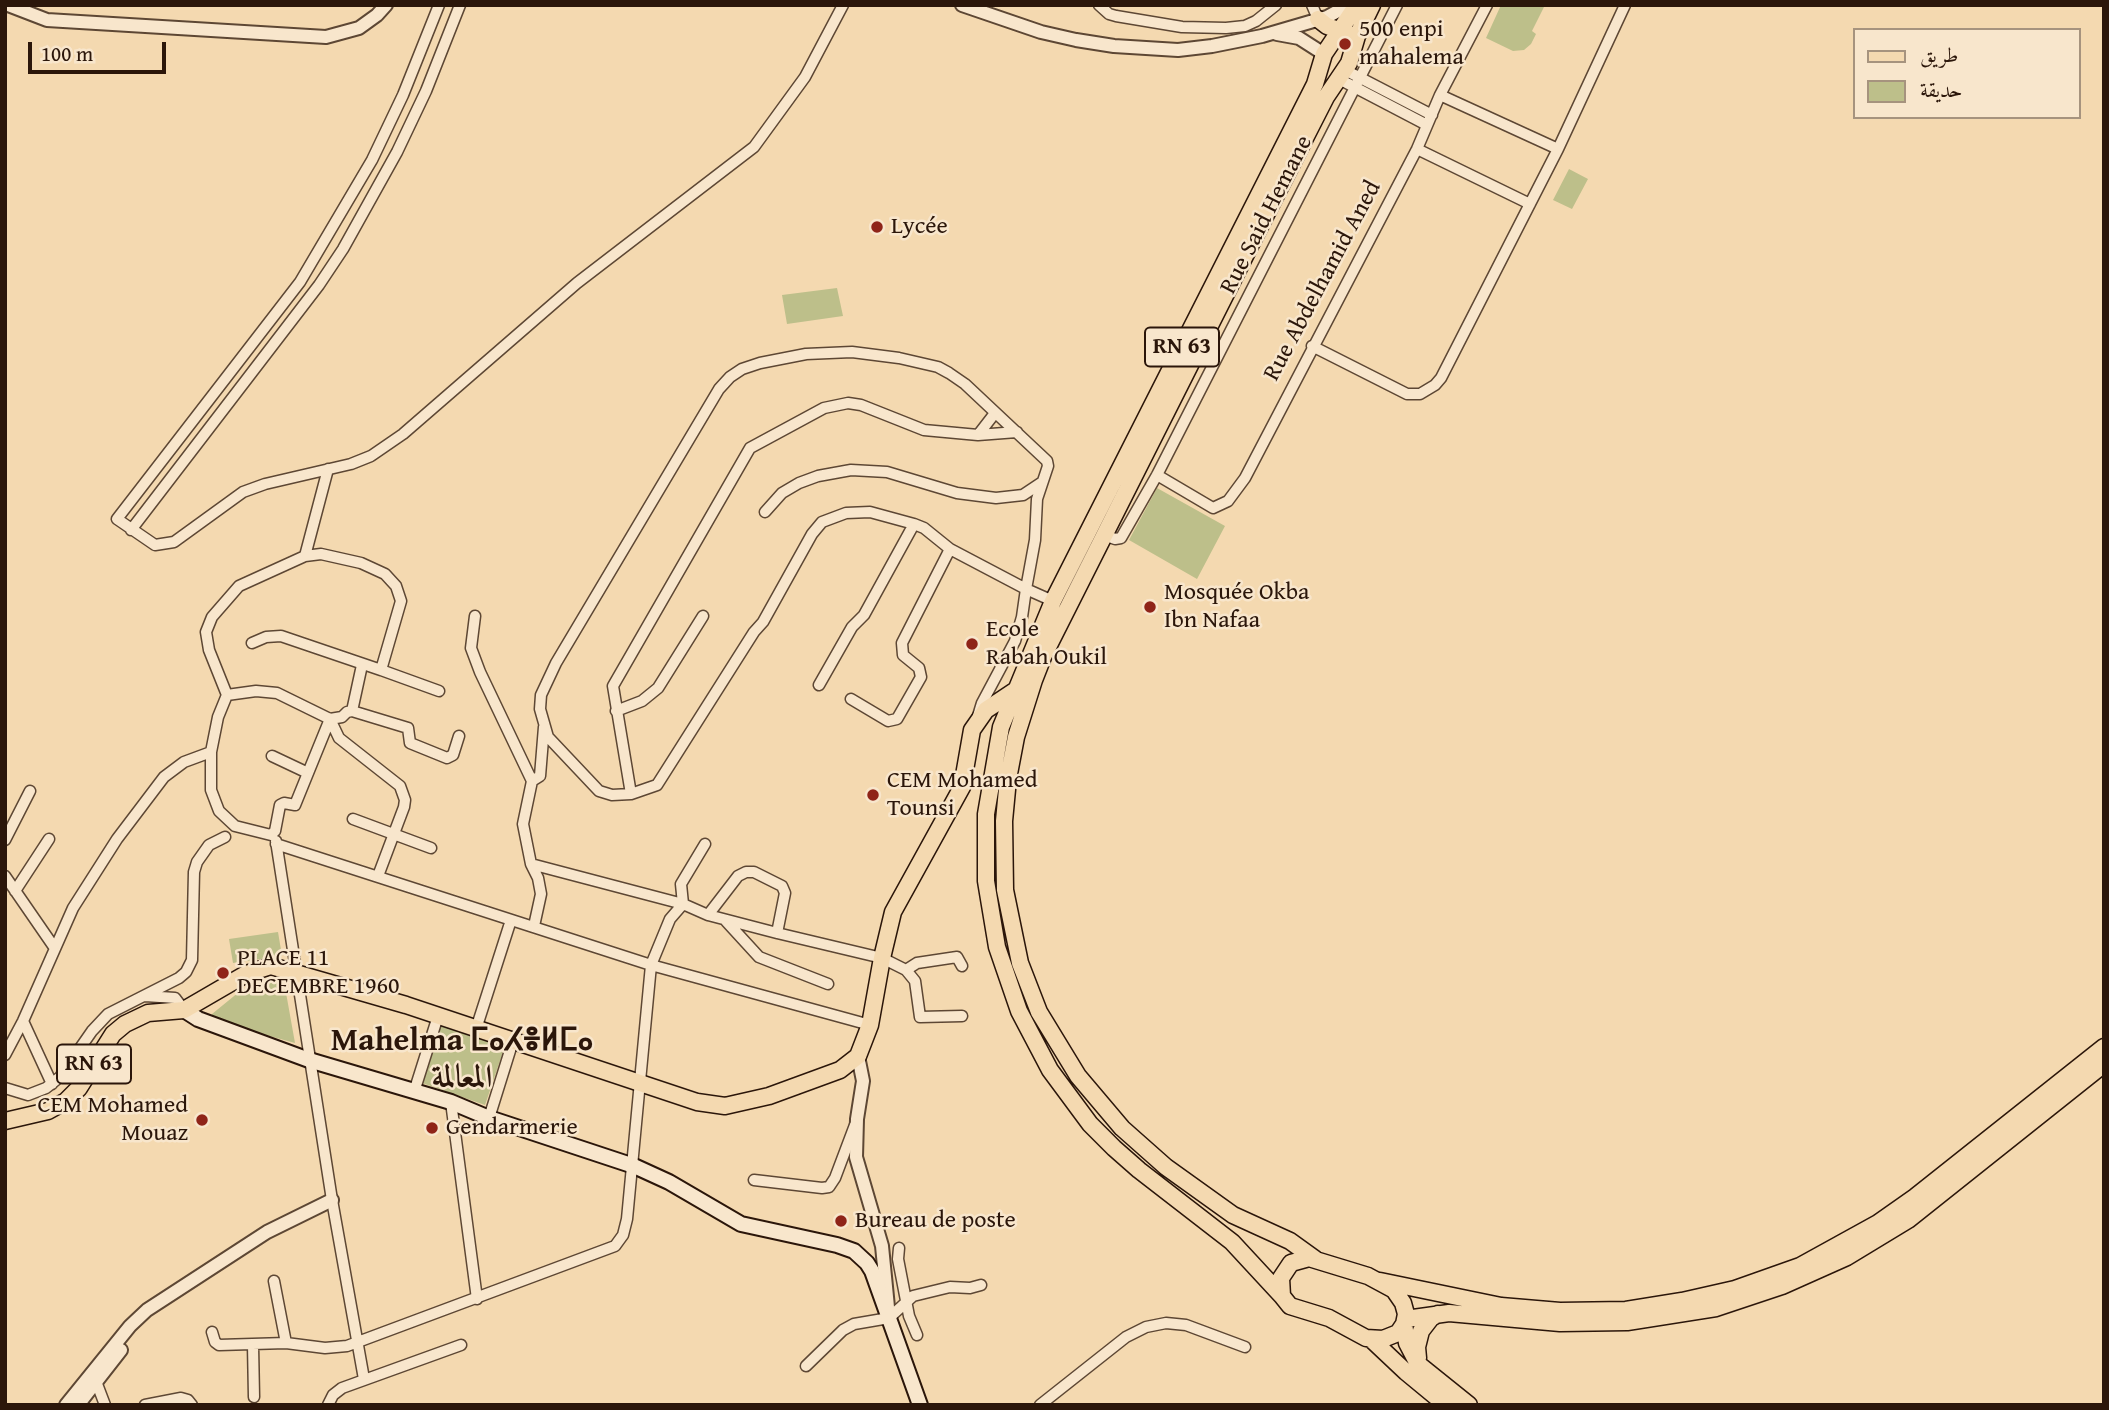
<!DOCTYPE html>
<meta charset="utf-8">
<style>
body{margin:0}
#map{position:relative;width:2109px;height:1410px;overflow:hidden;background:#f4d9b0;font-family:"Gentium Book Plus",Amiri,serif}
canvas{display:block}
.frame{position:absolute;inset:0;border:7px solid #2b160a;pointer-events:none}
.legend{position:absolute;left:1853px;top:28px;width:228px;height:91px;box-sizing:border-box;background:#f8e6cc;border:2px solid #a6937e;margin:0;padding:9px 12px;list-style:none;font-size:21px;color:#2b160a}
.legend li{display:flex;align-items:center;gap:14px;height:35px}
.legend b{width:35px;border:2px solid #a6937e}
.scale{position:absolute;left:28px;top:42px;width:138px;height:32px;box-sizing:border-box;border:4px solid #2b160a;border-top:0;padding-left:9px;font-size:21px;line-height:24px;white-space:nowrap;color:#2b160a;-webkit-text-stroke:5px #f8e6cc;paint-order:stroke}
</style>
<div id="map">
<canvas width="2109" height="1410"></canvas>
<div class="frame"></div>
<ul class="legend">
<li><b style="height:9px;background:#f4d9b0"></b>طريق</li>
<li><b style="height:19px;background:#bdbf8a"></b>حديقة</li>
</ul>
<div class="scale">100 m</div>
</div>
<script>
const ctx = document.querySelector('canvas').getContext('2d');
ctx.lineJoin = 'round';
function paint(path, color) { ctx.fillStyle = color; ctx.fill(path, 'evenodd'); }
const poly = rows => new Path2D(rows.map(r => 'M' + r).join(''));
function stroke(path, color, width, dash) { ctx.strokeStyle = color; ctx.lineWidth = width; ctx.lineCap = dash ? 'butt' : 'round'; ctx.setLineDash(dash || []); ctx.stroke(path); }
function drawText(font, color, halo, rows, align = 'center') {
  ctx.font = font + ' "Gentium Book Plus",Amiri,"Noto Sans Tifinagh",serif'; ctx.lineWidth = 5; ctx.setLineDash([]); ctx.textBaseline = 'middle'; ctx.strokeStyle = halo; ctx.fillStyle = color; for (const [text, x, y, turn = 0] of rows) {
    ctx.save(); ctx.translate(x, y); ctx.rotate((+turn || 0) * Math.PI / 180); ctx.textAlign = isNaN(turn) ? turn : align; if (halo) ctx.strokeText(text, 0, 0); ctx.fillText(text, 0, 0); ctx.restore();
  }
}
const green = poly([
 [1501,5,1545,5,1532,31,1536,34,1531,44,1524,50,1513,51,1486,38],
 [1569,169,1588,179,1572,209,1553,200],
 [837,288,843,316,787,324,782,295],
 [1157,488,1225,526,1197,579,1129,540],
 [278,932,282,956,233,963,229,939],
 [283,976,295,1043,211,1020,212,1014,239,992,256,983],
 [442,1022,506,1043,485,1105,422,1083]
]);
const minor = poly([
 [439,5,403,95,372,160,300,282,117,519,155,545,174,542,243,492,265,484,351,464,371,456,403,434,577,283,754,147,805,77,843,5],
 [1099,5,1109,14,1116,16,1182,27,1226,28,1245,26,1256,21,1276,5],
 [1312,5,1318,19],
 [1345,70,1432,115],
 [1339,79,1427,125],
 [1440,95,1558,149],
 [1417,149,1530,204],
 [1312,346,1407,394,1420,394,1435,385,1441,378,1558,149,1625,5],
 [995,413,978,435,1017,432],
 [1157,475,1213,508,1228,501,1245,478,1417,149,1440,95,1487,5],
 [765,512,782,493,799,483,818,476,851,470,887,472,957,493,996,498,1023,495,1041,483],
 [131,530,319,285,343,249,397,152,426,91,460,5],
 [1104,535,1115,539,1121,538,1157,475,1397,5],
 [305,556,328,469],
 [475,616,471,648,480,672,532,781,523,824,531,864,683,904,708,915,738,876,746,872,754,872,782,886,785,893,777,933,882,958,906,970,917,963,957,957,962,966],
 [252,643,266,637,281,636,381,670,401,601,396,586,385,574,361,563,321,554,305,556,239,586,212,617,206,632,209,650,227,695,218,717,211,752,211,790,219,811,235,826,271,835,275,831,280,805,284,803,295,805,308,773],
 [381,670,439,691],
 [819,685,852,627,864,615,914,524],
 [227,695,256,691,277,693,330,719,339,738,400,786,405,800,404,807,378,876],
 [851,699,888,721,897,719,921,677,919,668,903,655,902,643,950,549],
 [352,711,408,728,410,743,447,758,453,755,459,736],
 [616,711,642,701,658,688,703,616],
 [978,716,982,703,1015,641,1022,617,1026,589,1035,540,1037,499,1048,466,1047,461,965,384,949,373,938,367,899,358,852,352,806,354,760,363,742,369,730,377,719,389,556,663,541,695,540,709,548,737,599,791,612,795,631,794,657,785,754,632,763,622,812,534,822,522,846,513,870,512,914,524,924,528,950,549,1026,589,1053,601],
 [272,756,308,773,330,719,342,717,347,712,352,711,362,665],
 [532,781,540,776,544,727],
 [631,794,613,686,750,448,824,408,848,403,861,405,924,430,978,435],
 [353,819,431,848],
 [5,840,30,791],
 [276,841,332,1200,364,1379],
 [276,844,651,965,870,1025],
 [531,864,538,878,541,894,534,926],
 [5,876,54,947],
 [15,891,49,839],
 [708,915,777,933],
 [726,921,759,957,828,984],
 [906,970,915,981,920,1017,962,1016],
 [145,996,175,998,184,1010],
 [23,1021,52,1084],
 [476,1029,511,920],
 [5,1055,23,1021,73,908,117,839,164,777,184,762,211,752],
 [5,1088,28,1095,46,1088,60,1077,92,1031,108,1014,179,978,186,972,192,960,194,872,197,862,209,845,225,837],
 [414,1092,438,1016],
 [451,1102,477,1299],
 [489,1118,513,1041],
 [754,1180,822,1188,829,1187,835,1178,855,1125],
 [899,1248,898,1259,909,1316,917,1335],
 [274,1281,286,1343],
 [212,1332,215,1342,219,1345,286,1343,325,1348,347,1346,615,1246,623,1235,627,1219,651,965,670,919,683,904,681,884,705,844],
 [253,1345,254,1397],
 [806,1366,843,1330,854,1324,889,1318,913,1296,950,1287,970,1288,981,1285],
 [94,1376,105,1405],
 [145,1405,181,1398,188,1400,192,1405],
 [328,1405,333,1395,342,1388,461,1345],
 [1040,1405,1126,1337,1146,1327,1166,1323,1186,1325,1245,1347]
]);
const tertiary = poly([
 [8,5,47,20,326,37,359,28,377,15,386,5],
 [962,5,1041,32,1076,40,1114,46,1178,50,1212,46,1262,36,1327,17,1349,5],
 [1277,34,1299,38,1324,54],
 [858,1056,863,1081,857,1119,856,1157,882,1246,888,1307],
 [66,1405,130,1326,147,1310,267,1232,332,1200],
 [78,1405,121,1350]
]);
const secondary = poly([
 [184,1010,198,1019,309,1060,451,1102,489,1118,634,1166,669,1182,741,1224,837,1245,854,1251,867,1263,872,1271,920,1405]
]);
const primary = poly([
 [1318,19,1327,26,1347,33],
 [5,1121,48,1111,66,1101,79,1088,113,1034,125,1024,148,1013,184,1010,246,974,271,966,406,1005,697,1102,725,1106,769,1096,840,1070,858,1056,870,1025,882,958,893,912,962,787,972,730,986,710,1016,690],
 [1309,1258,1368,1276,1394,1290,1403,1303,1406,1314,1404,1324,1398,1333,1383,1339,1366,1338,1329,1318,1290,1306,1282,1296,1281,1278,1291,1263,1309,1258],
 [1315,1259,1290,1241,1233,1215,1166,1167,1122,1128,1078,1076,1039,1012,1020,963,1005,890,1004,821,1008,779,1016,737,1034,680,1043,657,1250,246,1326,97,1349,63,1357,36,1372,5],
 [1380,1281,1501,1306,1560,1311,1626,1310,1682,1301,1735,1289,1800,1266,1878,1223,1915,1197,2104,1047],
 [1282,1296,1232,1242,1139,1170,1114,1148,1090,1124,1050,1070,1019,1011,997,947,986,881,986,814,1001,727,1053,601,1315,84,1324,54,1357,5],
 [1406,1319,1449,1313,1560,1323,1627,1322,1716,1308,1782,1286,1847,1257,1908,1220,2104,1064],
 [1404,1324,1407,1343,1418,1364,1469,1405],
 [1371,1339,1406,1372,1446,1405],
 [1418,1358,1417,1347,1421,1331,1431,1318,1438,1314]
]);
const markers = [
 [1345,44,7,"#8f2418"],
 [877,227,7,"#8f2418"],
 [1150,607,7,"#8f2418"],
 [972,644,7,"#8f2418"],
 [873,795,7,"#8f2418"],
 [223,973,7,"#8f2418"],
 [202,1120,7,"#8f2418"],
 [432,1128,7,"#8f2418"],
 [841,1221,7,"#8f2418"]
];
const shields = [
 [1182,347,74],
 [94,1064,74]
];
const shieldNames = [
 ["RN 63",1182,347],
 ["RN 63",94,1064]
];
const poiNames = [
 ["500 enpi",1359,30],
 ["mahalema",1359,58],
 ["Lycée",891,227],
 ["Mosquée Okba",1164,593],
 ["Ibn Nafaa",1164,621],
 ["Ecole",986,630],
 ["Rabah Oukil",986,658],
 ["CEM Mohamed",887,781],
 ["Tounsi",887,809],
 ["PLACE 11",237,959],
 ["DECEMBRE 1960",237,987],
 ["CEM Mohamed",188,1106,"right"],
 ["Mouaz",188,1134,"right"],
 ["Gendarmerie",446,1128],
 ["Bureau de poste",855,1221]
];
const streetNames = [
 ["Rue Said Hemane",1267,215,-63],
 ["Rue Abdelhamid Aned",1323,281,-62]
];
const districtNames = [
 ["Mahelma ⵎⴰⵃⴻⵍⵎⴰ",462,1042],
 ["المعالمة",462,1079]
];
paint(green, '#bdbf8a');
stroke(minor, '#5d4734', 13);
stroke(tertiary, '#5d4734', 16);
stroke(secondary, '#2b160a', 18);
stroke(primary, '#2b160a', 19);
stroke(minor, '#f8e6cc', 10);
stroke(tertiary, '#f8e6cc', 12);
stroke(secondary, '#f8e6cc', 14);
stroke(primary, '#f4d9b0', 16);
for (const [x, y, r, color] of markers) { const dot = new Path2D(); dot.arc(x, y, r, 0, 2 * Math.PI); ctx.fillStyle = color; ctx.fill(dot); stroke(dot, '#f8e6cc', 2.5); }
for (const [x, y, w] of shields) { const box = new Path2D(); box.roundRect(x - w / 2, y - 19.5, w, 39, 5); ctx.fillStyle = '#f8e6cc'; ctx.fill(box); stroke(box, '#2b160a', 2); }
drawText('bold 23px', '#2b160a', null, shieldNames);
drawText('24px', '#2b160a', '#f8e6cc', poiNames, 'left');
drawText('24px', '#2b160a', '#f8e6cc', streetNames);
drawText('bold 32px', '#2b160a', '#f8e6cc', districtNames);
</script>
